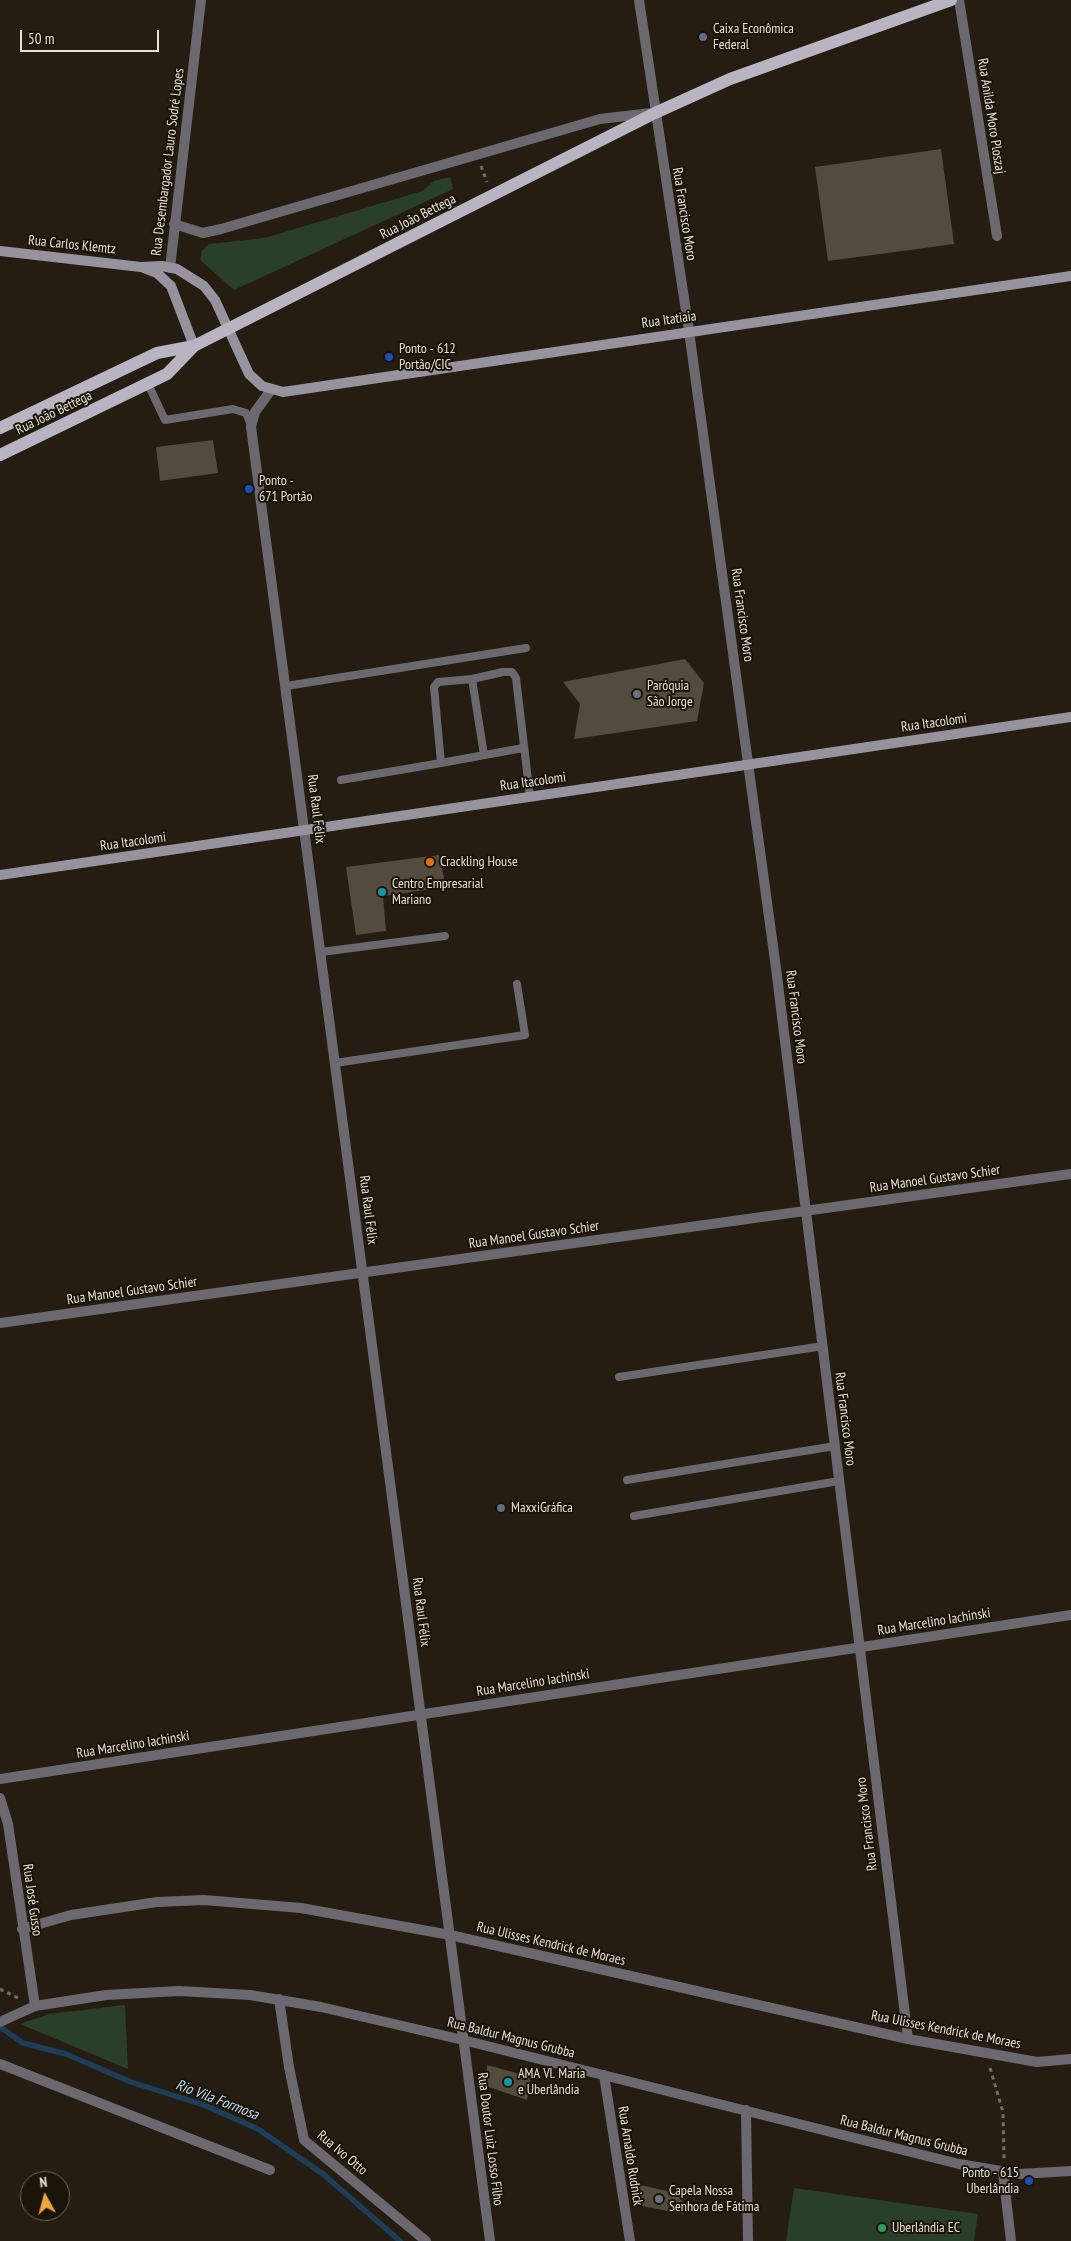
<!DOCTYPE html>
<meta charset="utf-8">
<style>
body{margin:0}
#map{position:relative;width:1071px;height:2241px;overflow:hidden;background:#251d11;font-family:"PT Sans Narrow",sans-serif}
canvas{display:block}
.north{position:absolute;left:20px;top:2171px;width:50px;height:50px;box-sizing:border-box;background:#1b1408;border:1px solid #6c665b;border-radius:50%;rotate:353deg;font-size:14px;font-weight:700;line-height:20px;text-align:center;color:#e6e0d8}
.north::after{content:'';display:block;margin:auto;width:18px;height:22px;background:#eda83b;clip-path:polygon(50% 0,100% 100%,50% 72%,0 100%)}
.scale{position:absolute;left:20px;top:30px;width:139px;height:22px;box-sizing:border-box;border:2px solid #e6e0d8;border-top:0;padding-left:6px;font-size:15px;line-height:18px;white-space:nowrap;color:#e6e0d8;-webkit-text-stroke:4px #1b1408;paint-order:stroke}
</style>
<div id="map">
<canvas width="1071" height="2241"></canvas>
<div class="north">N</div>
<div class="scale">50 m</div>
</div>
<script>
const ctx = document.querySelector('canvas').getContext('2d');
ctx.lineJoin = 'round';
function paint(path, color) { ctx.fillStyle = color; ctx.fill(path, 'evenodd'); }
const poly = rows => new Path2D(rows.map(r => 'M' + r).join(''));
function stroke(path, color, width, dash) { ctx.strokeStyle = color; ctx.lineWidth = width; ctx.lineCap = dash ? 'butt' : 'round'; ctx.setLineDash(dash || []); ctx.stroke(path); }
function drawText(font, color, halo, rows, align = 'center') {
  ctx.font = font + ' "PT Sans Narrow",sans-serif'; ctx.lineWidth = 4; ctx.setLineDash([]); ctx.textBaseline = 'middle'; ctx.strokeStyle = halo; ctx.fillStyle = color; for (const [text, x, y, turn = 0] of rows) {
    ctx.save(); ctx.translate(x, y); ctx.rotate((+turn || 0) * Math.PI / 180); ctx.textAlign = isNaN(turn) ? turn : align; if (halo) ctx.strokeText(text, 0, 0); ctx.fillText(text, 0, 0); ctx.restore();
  }
}
const green = poly([
 [450,177,453,189,234,290,200,260,202,250,209,244,265,238,422,191,434,181],
 [125,2005,128,2069,20,2024,49,2014],
 [794,2188,978,2214,974,2241,786,2241]
]);
const stream = poly([
 [0,2027,23,2043,66,2054,131,2082,204,2105,258,2129,323,2174,400,2241]
]);
const building = poly([
 [941,149,954,244,828,261,815,167],
 [213,440,218,473,160,481,156,447],
 [685,659,704,683,697,721,574,739,580,704,563,682],
 [439,855,446,887,383,896,386,931,356,935,346,867],
 [487,2065,531,2077,527,2100,486,2086],
 [635,2184,681,2194,684,2214,637,2205]
]);
const path = poly([
 [481,166,487,182],
 [0,1989,20,1999],
 [990,2068,1003,2112,1004,2158]
]);
const service = poly([
 [148,384,165,420,233,409,246,413,251,425],
 [472,679,484,755],
 [286,686,526,648],
 [523,748,441,763,434,687,438,682,472,679,503,672,512,672,516,678,530,797],
 [341,780,441,763],
 [321,952,445,936],
 [335,1063,525,1035,517,984],
 [619,1377,823,1346],
 [627,1480,835,1446],
 [634,1516,839,1481]
]);
const minor = poly([
 [639,0,689,331,776,968,908,2039],
 [959,0,997,236],
 [174,224,203,233,221,229,600,119,651,113],
 [170,268,201,0],
 [0,1323,1071,1174],
 [0,1779,1071,1615],
 [0,1798,8,1824,35,2006],
 [22,1929,71,1915,157,1902,204,1900,301,1908,450,1935,908,2039,1037,2062,1071,2059],
 [279,1999,289,2067,304,2140,426,2241],
 [0,2022,35,2006,106,1995,179,1991,250,1995,321,2007,463,2040,959,2164,1019,2174,1071,2171],
 [0,2064,270,2170],
 [604,2075,630,2241],
 [746,2110,748,2241],
 [1003,2172,1011,2241]
]);
const tertiary = poly([
 [271,390,255,412,251,427,490,2241]
]);
const secondary = poly([
 [0,251,141,267,162,266,177,269,204,286,215,300,249,374,262,386,283,392,1071,276],
 [144,268,157,273,171,286,194,346],
 [0,875,1071,717]
]);
const primary = poly([
 [0,428,157,353,194,346,655,113,730,79,951,0],
 [0,455,167,374,194,346]
]);
const markers = [
 [703,37,5,"#5c6f8a"],
 [389,357,5,"#1a4fb4"],
 [249,489,5,"#1a4fb4"],
 [637,694,5,"#6b7280"],
 [430,862,5,"#e8710a"],
 [382,892,5,"#0f9aa8"],
 [501,1508,5,"#5c6f8a"],
 [508,2082,5,"#0f9aa8"],
 [1029,2181,5,"#1a4fb4"],
 [659,2199,5,"#6b7280"],
 [882,2228,5,"#2e9e5b"]
];
const poiNames = [
 ["Caixa Econômica",713,29],
 ["Federal",713,45],
 ["Ponto - 612",399,349],
 ["Portão/CIC",399,365],
 ["Ponto -",259,481],
 ["671 Portão",259,497],
 ["Paróquia",647,686],
 ["São Jorge",647,702],
 ["Crackling House",440,862],
 ["Centro Empresarial",392,884],
 ["Mariano",392,900],
 ["MaxxiGráfica",511,1508],
 ["AMA Vl. Maria",518,2074],
 ["e Uberlândia",518,2090],
 ["Ponto - 615",1019,2173,"right"],
 ["Uberlândia",1019,2189,"right"],
 ["Capela Nossa",669,2191],
 ["Senhora de Fátima",669,2207],
 ["Uberlândia EC",892,2228]
];
const streetNames = [
 ["Rua Anilda Moro Ploszaj",991,116,81],
 ["Rua Desembargador Lauro Sodré Lopes",168,162,-83],
 ["Rua Francisco Moro",684,214,81],
 ["Rua João Bettega",418,217,-27],
 ["Rua Carlos Klemtz",72,245,6],
 ["Rua Itatiaia",669,320,-8],
 ["Rua João Bettega",54,413,-26],
 ["Rua Francisco Moro",742,615,82],
 ["Rua Itacolomi",934,723,-8],
 ["Rua Itacolomi",533,782,-8],
 ["Rua Raul Félix",316,809,83],
 ["Rua Itacolomi",133,842,-8],
 ["Rua Francisco Moro",796,1017,83],
 ["Rua Manoel Gustavo Schier",935,1179,-8],
 ["Rua Raul Félix",368,1210,83],
 ["Rua Manoel Gustavo Schier",534,1235,-8],
 ["Rua Manoel Gustavo Schier",132,1291,-8],
 ["Rua Francisco Moro",845,1419,83],
 ["Rua Raul Félix",421,1612,83],
 ["Rua Marcelino Iachinski",934,1622,-9],
 ["Rua Marcelino Iachinski",533,1683,-9],
 ["Rua Marcelino Iachinski",133,1745,-9],
 ["Rua Francisco Moro",867,1824,-97],
 ["Rua José Gusso",32,1900,82],
 ["Rua Ulisses Kendrick de Moraes",551,1944,13],
 ["Rua Ulisses Kendrick de Moraes",946,2030,11],
 ["Rua Baldur Magnus Grubba",511,2038,14],
 ["Rua Baldur Magnus Grubba",904,2136,14],
 ["Rua Doutor Luiz Losso Filho",490,2139,83],
 ["Rua Ivo Otto",342,2153,40],
 ["Rua Arnaldo Rudnick",630,2156,81]
];
const waterNames = [
 ["Rio Vila Formosa",217,2100,21]
];
paint(green, '#293f29');
stroke(stream, '#1d3e5a', 5.5);
paint(building, '#534b3e');
stroke(path, '#726b60', 3, [4, 4]);
stroke(service, '#6b696f', 8);
stroke(minor, '#6b696f', 10);
stroke(tertiary, '#6b696f', 10);
stroke(secondary, '#97939e', 10);
stroke(primary, '#b9b4c2', 12);
for (const [x, y, r, color] of markers) { const dot = new Path2D(); dot.arc(x, y, r, 0, 2 * Math.PI); ctx.fillStyle = color; ctx.fill(dot); stroke(dot, '#1b1408', 2); }
drawText('14px', '#e6e0d8', '#1b1408', poiNames, 'left');
drawText('14px', '#e6e0d8', '#1b1408', streetNames);
drawText('italic 15px', '#b9dbf9', '#1b1408', waterNames);
</script>
